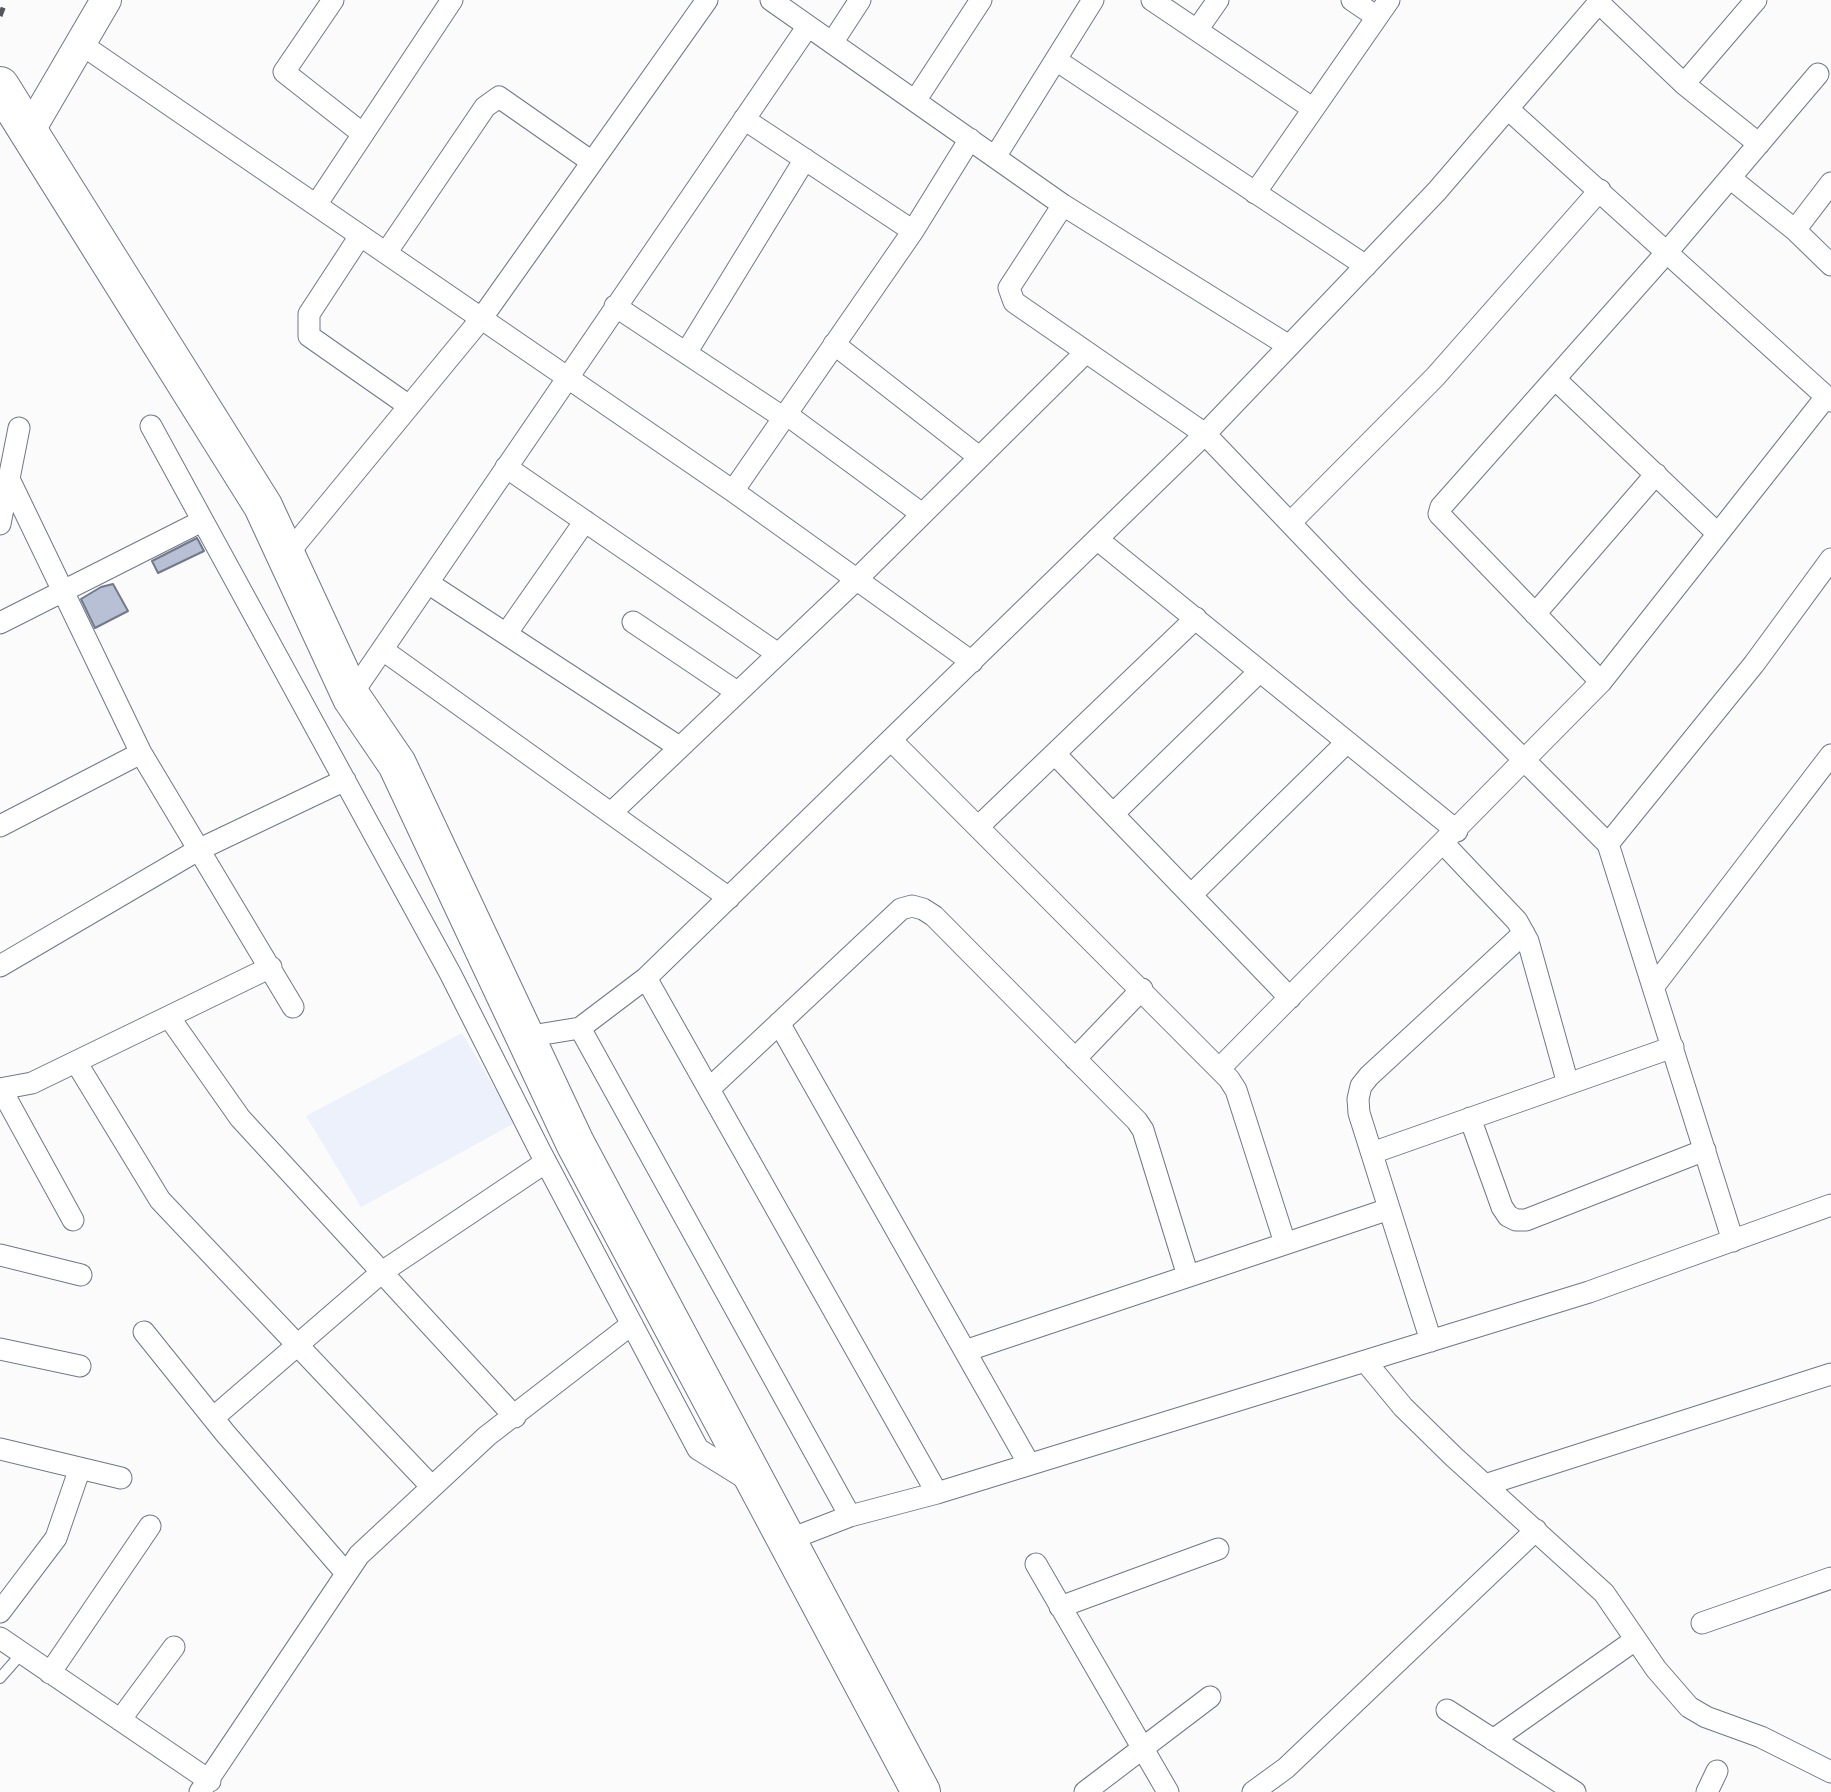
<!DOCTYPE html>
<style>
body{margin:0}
canvas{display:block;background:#fbfbfb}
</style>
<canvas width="1831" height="1792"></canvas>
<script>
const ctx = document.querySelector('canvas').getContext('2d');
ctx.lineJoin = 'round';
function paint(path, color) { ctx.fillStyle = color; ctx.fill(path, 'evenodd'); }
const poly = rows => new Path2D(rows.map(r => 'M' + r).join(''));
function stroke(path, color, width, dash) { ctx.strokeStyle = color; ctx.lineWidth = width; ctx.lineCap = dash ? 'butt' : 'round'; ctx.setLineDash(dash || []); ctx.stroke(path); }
const built = poly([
 [462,1033,515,1123,361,1207,306,1116]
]);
const building = poly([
 [197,538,204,551,158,573,152,561,197,538],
 [113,584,128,611,95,628,81,599,101,587,113,584]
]);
const lane = poly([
 [0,1678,22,1653]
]);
const street = poly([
 [333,0,284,72,363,134],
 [771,0,1063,205,1289,346],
 [1152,0,1312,108],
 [1352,0,1377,17],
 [1599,3,1684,84,1759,144],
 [1197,30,1218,0],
 [832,43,860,0],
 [81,44,733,491,972,662],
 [1056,60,1366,266],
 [1684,84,1756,0],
 [915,101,981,0],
 [1508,109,1831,401],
 [744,119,913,231],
 [995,157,1093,0],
 [1730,178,1795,230,1831,265],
 [1255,193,1389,0],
 [316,205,452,0],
 [1063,205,1009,288,1014,302,1205,434,1356,592,1608,844,1733,1241],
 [1795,230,1831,183],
 [360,236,309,314,309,336,409,406],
 [386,253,485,107,499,97,592,162],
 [615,306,784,418],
 [834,344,979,457],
 [686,353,805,159],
 [1555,379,1718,534],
 [786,414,922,514],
 [151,426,450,973,540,1151,698,1449,748,1480],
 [506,467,778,654],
 [9,479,141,753,293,1007],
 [733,491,913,231,970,139],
 [1291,522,1435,377,1600,190],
 [0,524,19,428],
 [1097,539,1457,831],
 [285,557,481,319,707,0],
 [428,583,679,747],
 [1535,614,1656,474],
 [633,622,737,692],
 [0,623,202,521],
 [506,634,585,521],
 [383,650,729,898],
 [1601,682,1439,514,1441,507,1667,252,1818,74],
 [358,685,808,26],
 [891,740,1229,1079,1236,1090,1285,1243],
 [1055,754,1290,998],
 [611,813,855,581,1086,352],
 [1113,814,1260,671],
 [0,826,141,753],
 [978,827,1196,618],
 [1444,844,1517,921,1528,941,1568,1084],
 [1608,844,1754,664,1831,559],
 [1191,895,1347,742],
 [0,966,198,850,345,780],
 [646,978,937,1493],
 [1654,986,1831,755],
 [169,1017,240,1118,515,1417],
 [779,1023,1029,1464],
 [580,1028,850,1516],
 [525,1037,580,1028,646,978,1205,434,1437,191,1601,0],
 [1075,1059,1142,989],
 [76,1062,160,1200,432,1487],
 [1220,1068,1601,682,1826,397],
 [0,1089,32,1083,271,967],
 [1,1089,73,1220],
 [709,1089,901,909,912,906,923,909,934,916,1137,1121,1143,1130,1188,1276],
 [1470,1118,1502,1207,1508,1216,1516,1220,1526,1220,1705,1150],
 [1372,1153,1673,1047],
 [0,1255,81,1275],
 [144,1332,225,1433,345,1572],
 [1431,1341,1359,1113,1358,1099,1361,1086,1369,1076,1524,933],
 [0,1349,80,1366],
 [965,1351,1389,1209],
 [1365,1361,1403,1407,1454,1457,1604,1593,1656,1669,1689,1707,1706,1717,1761,1737,1831,1772],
 [213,1418,382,1272,546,1162],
 [0,1449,121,1478],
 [1485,1485,1831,1374],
 [788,1540,850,1516,937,1493,1589,1292,1831,1205],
 [1036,1564,1168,1792],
 [1060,1607,1218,1549],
 [0,1612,56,1538,80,1468],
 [1702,1623,1831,1578],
 [0,1638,210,1781],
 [50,1673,150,1526],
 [1447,1710,1575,1792],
 [120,1720,174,1647],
 [1493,1740,1635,1640],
 [200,1792,359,1555,487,1436,632,1324],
 [1085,1792,1210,1697],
 [1253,1792,1286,1768,1536,1530],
 [1707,1792,1717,1771]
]);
const secondary = poly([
 [30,130,106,0]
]);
const highway = poly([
 [0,86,263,506,352,698,397,764,575,1143,921,1792]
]);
const rail = poly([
 [0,16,6,0]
]);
paint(built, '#ecf1fc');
paint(building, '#b7c0d4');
stroke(building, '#71798b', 2);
stroke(lane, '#70778a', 12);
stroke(street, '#70778a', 23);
stroke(secondary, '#70778a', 32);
stroke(highway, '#70778a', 40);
stroke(lane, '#fff', 10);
stroke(street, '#fff', 21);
stroke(secondary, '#fff', 30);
stroke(highway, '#fff', 38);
stroke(rail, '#53555a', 5, [9, 9]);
</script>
